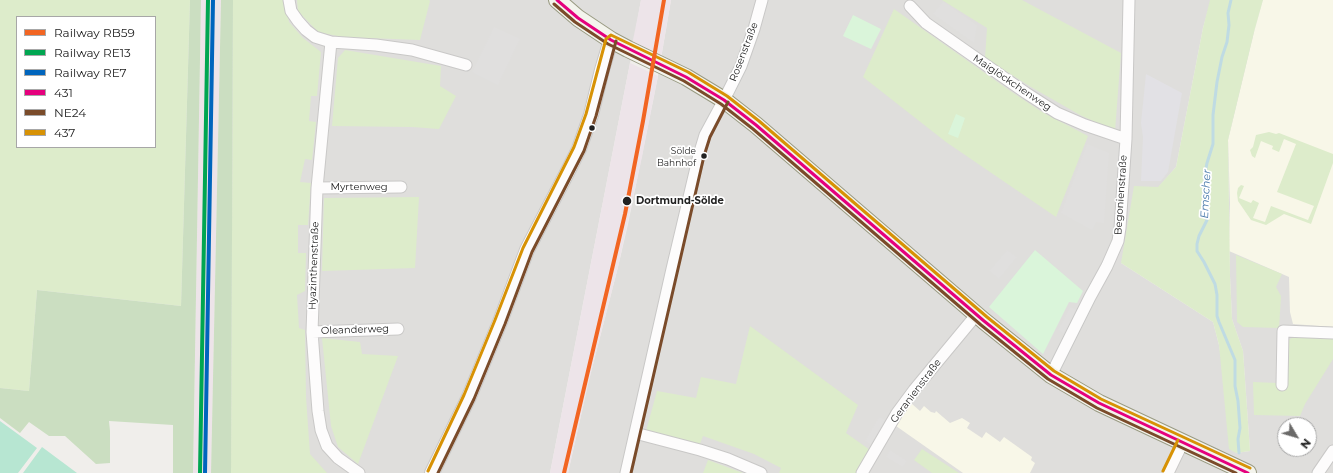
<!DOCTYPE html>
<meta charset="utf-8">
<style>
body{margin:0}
#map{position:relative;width:1333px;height:473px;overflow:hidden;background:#f0eeeb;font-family:Montserrat,sans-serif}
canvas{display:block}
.legend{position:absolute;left:16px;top:16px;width:140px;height:132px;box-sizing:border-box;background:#fff;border:1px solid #a7a7a7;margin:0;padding:5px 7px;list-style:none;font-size:12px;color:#222}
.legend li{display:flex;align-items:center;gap:8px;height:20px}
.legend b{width:20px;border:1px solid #a7a7a7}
.north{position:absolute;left:1277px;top:417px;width:40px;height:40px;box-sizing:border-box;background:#fff;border:1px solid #a7a7a7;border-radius:50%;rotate:128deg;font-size:11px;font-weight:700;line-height:16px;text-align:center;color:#222}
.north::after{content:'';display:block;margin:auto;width:14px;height:18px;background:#6a6968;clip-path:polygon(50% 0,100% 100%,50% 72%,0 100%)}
</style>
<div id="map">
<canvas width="1333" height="473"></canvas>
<ul class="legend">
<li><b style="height:5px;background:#f26522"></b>Railway RB59</li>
<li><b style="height:5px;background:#00a651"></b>Railway RE13</li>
<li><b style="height:5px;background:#0065bd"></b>Railway RE7</li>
<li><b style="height:5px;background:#e5007d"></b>431</li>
<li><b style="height:5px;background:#7a4b2a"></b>NE24</li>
<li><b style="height:5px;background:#d79205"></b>437</li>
</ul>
<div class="north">N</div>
</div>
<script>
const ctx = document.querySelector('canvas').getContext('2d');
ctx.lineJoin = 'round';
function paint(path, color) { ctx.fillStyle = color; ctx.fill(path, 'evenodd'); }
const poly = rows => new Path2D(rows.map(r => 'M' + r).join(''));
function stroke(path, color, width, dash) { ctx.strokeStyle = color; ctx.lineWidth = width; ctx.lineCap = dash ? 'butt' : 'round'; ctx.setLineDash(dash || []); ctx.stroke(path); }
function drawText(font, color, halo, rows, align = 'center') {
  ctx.font = font + ' Montserrat,sans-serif'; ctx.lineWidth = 3.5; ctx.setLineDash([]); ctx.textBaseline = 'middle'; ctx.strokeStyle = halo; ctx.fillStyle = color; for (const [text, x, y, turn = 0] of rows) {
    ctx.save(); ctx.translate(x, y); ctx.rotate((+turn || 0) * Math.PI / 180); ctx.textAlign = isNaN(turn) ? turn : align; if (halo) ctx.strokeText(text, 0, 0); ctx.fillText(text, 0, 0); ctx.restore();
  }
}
const residential = poly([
 [233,0,641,0,630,63,550,473,231,473],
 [671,0,1211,0,1203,28,1176,167,1158,188,1121,263,1213,322,1219,345,1236,453,1250,451,1243,351,1232,319,1230,276,1228,140,1251,32,1333,0,1333,473,568,473,589,380,618,267,628,224,658,76],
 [1285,425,1309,425,1309,449,1285,449]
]);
const industrial = poly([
 [201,0,221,0,211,473,193,473],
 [641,0,671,0,661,58,632,45],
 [630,63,658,76,642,157,618,267,589,380,568,473,550,473]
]);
const education = poly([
 [1263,0,1333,0,1333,327,1293,324,1290,312,1289,277,1229,251,1230,203,1228,140,1254,32],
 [911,403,920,411,924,406,931,412,935,413,936,411,950,423,962,418,970,423,967,428,982,438,986,432,1000,442,1004,437,1032,457,1031,460,1035,463,1030,473,963,473,896,426]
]);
const grass = poly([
 [0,0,190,0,181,306,37,290,29,391,0,388],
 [17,17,155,17,155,147,17,147],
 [233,0,284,0,289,22,303,38,321,52,317,96,311,96,309,121,316,122,312,160,305,159,300,182,311,183,308,225,298,225,298,253,306,253,305,291,297,295,299,328,305,330,306,397,310,454,327,473,231,473],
 [297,0,429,0,430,1,420,40,342,37,318,32,298,11],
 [942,0,1022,0,1121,53,1115,131,1080,115,1031,87,985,58,987,28],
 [1210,0,1263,0,1254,32,1228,140,1230,276,1232,319,1243,351,1250,451,1236,453,1229,449,1219,345,1213,322,1121,263,1134,186,1158,187,1176,167,1203,28],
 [894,9,1009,90,1042,112,1088,136,1056,217,946,142,863,77],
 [345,50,441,66,440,86,456,96,439,129,412,127,332,126,338,58],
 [1269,132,1276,134,1279,133,1333,154,1333,163,1311,224,1284,214,1266,225,1251,220,1238,201,1237,193,1238,188,1241,185,1244,186,1239,198,1251,203,1253,200,1259,203,1253,218,1265,222,1271,206,1308,220,1314,206,1277,192,1296,144,1284,139,1279,152,1272,149,1273,146,1261,141,1255,158,1252,156,1250,150,1253,147,1256,135],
 [419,197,415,268,322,271,324,198],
 [1236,255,1282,274,1276,287,1281,296,1279,328,1243,327,1237,322],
 [750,326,858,405,846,433,870,450,856,473,779,473,781,468,754,454,703,436,700,444,646,431,657,391,696,398,701,377,736,384],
 [1293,337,1333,337,1333,359,1305,404,1300,416,1254,415,1253,382,1277,383,1277,388,1285,388,1287,344,1289,340],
 [322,338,360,342,362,354,398,356,358,464,338,447,331,426],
 [922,449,959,473,932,473,914,460],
 [708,460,743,473,703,473]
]);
const forest = poly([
 [190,0,201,0,193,473,173,473,173,425,109,421,110,431,110,463,96,464,65,436,49,436,29,422,20,433,0,418,0,388,29,391,37,290,181,306],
 [221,0,233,0,231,473,211,473]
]);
const park = poly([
 [853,15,881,29,871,49,843,36],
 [956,114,965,118,958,138,948,134],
 [1035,250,1083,291,1077,303,1069,302,1043,354,989,307]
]);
const pitch = poly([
 [0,421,37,448,18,473,0,473],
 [42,447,77,473,23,473]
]);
const parking = poly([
 [943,1,977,25,974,43,933,14],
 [494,27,520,39,498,85,472,72],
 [1087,144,1109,153,1104,223,1096,222,1092,230,1061,213],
 [1007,250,1017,257,999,279,989,271],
 [1070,307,1077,310,1064,333,1058,330],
 [879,417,885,420,871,445,865,441],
 [890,450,907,461,903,467,886,457]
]);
const plaza = poly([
 [1146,74,1182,93,1168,172,1161,181,1141,181,1143,137,1141,123]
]);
const stream = poly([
 [1231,0,1228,13,1229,25,1227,42,1222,57,1217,82,1213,115,1213,144,1207,163,1205,173,1204,201,1207,220,1199,236,1197,244,1197,251,1204,262,1215,284,1217,295,1217,316,1219,322,1235,360,1235,386,1238,401,1240,428,1238,439,1239,453]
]);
const minor = poly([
 [289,0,291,11,298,21,306,30,315,37,331,42,376,45,412,50,466,65],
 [910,6,926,23,1026,93,1057,113,1085,125,1126,139],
 [331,42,317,188,312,332,318,411,321,430,327,446,338,458,359,473],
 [317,188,401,187],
 [312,332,398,329],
 [1051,375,1090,297,1107,266,1118,241,1120,228,1126,139,1129,0],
 [1282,385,1283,331,1333,333],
 [635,433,700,450,728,459,761,473],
 [626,473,672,269,699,155,705,135,712,122,724,100,741,66,754,29,762,0],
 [862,473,897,413,914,390,977,314],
 [1168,473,1183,442],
 [1318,473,1333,451]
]);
const tertiary = poly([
 [432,473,469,397,500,322,527,250,569,169,579,149,591,115,602,70,611,40]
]);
const secondary = poly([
 [557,0,578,18,611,40,628,49,686,77,724,100,756,125,984,321,1051,375,1099,403,1248,473]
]);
const bus1 = poly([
 [557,0,578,18,611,40,686,77,724,100,756,125,984,321,1051,375,1099,403,1248,473]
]);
const bus2 = poly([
 [554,4,575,22,608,44,684,81,721,104,753,129,981,325,1048,379,1097,408,1236,473],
 [438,473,474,399,505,324,532,252,584,151,596,116,616,41],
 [631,473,704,156,710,137,728,102]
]);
const bus3 = poly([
 [428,471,464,395,495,320,523,248,574,147,586,114,606,39,611,35,688,72,727,96,759,121,987,317,1054,371,1101,399,1250,468],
 [1163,471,1178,440]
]);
const rail1 = poly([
 [564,473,625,214,643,121,664,0]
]);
const rail2 = poly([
 [200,473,208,0]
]);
const rail3 = poly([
 [205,473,213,0]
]);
const markers = [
 [592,128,3.5,"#222"],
 [704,156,3.5,"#222"],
 [627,201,5,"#222"]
];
const busNames = [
 ["Sölde",696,151],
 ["Bahnhof",696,163]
];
const streetNames = [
 ["Rosenstraße",744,52,-69],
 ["Maiglöckchenweg",1012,83,34],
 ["Myrtenweg",359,187],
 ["Begonienstraße",1121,195,-86],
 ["Hyazinthenstraße",314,266,-88],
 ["Oleanderweg",355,330,-2],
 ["Geranienstraße",916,391,-53]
];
const stopNames = [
 ["Dortmund-Sölde",636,201]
];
const waterNames = [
 ["Emscher",1206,194,-87]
];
paint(residential, '#dfdedc');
paint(industrial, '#ede4e9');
paint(education, '#f8f7e8');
paint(grass, '#ddeccb');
paint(forest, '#cbdec1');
paint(park, '#daf5da');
paint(pitch, '#b7e6d2');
paint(parking, '#e0dfde');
paint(plaza, '#e2e1e5');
stroke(stream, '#bfdbe3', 3);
stroke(minor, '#c9c8c7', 13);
stroke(tertiary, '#c9c8c7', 16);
stroke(secondary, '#999a82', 18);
stroke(minor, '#fdfcfc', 11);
stroke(tertiary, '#fdfcfc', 14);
stroke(secondary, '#f4f4ed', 16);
stroke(bus1, '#e5007d', 3);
stroke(bus2, '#7a4b2a', 3);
stroke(bus3, '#d79205', 3);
stroke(rail1, '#f26522', 4);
stroke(rail2, '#00a651', 4);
stroke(rail3, '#0065bd', 4);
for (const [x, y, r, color] of markers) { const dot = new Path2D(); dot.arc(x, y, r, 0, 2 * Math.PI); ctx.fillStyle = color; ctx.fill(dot); stroke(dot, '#fff', 1.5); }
drawText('9px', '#222', '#fff', busNames, 'right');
drawText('10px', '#222', '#fff', streetNames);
drawText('bold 10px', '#222', '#fff', stopNames, 'left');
drawText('italic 11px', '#4a7aab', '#fff', waterNames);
</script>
